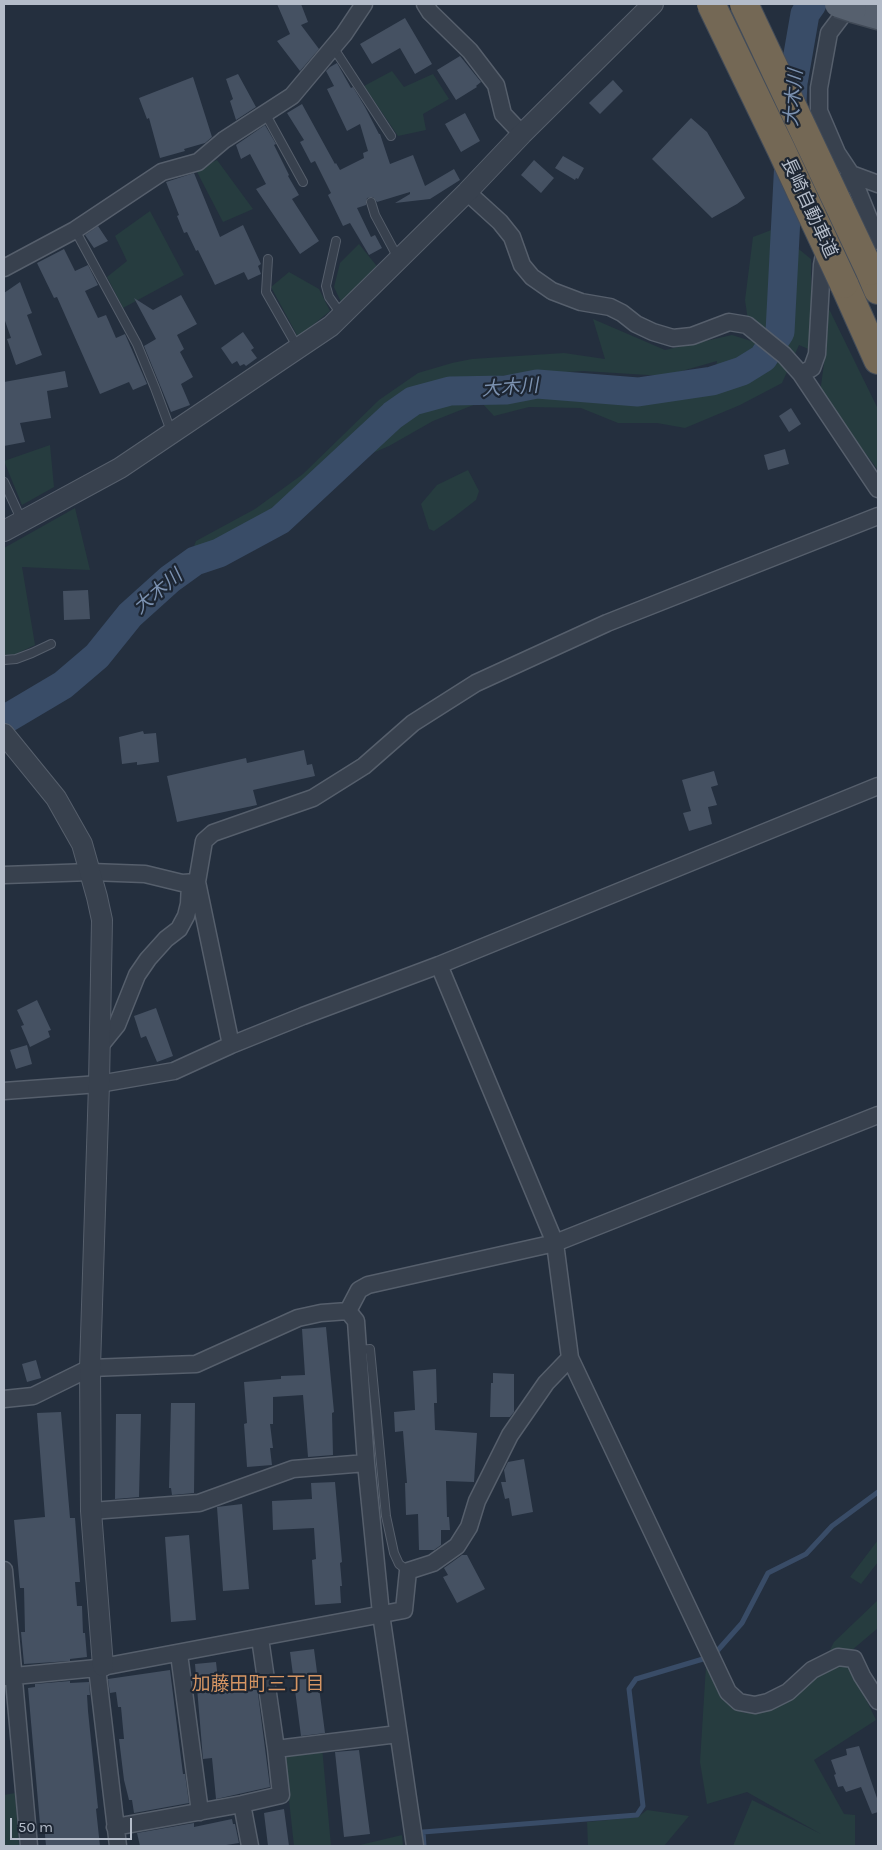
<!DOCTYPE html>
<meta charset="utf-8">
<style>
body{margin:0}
#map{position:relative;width:882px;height:1850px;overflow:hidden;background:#242f3e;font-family:Karla,sans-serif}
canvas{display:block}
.frame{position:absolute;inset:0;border:5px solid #b4bcc9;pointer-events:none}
.scale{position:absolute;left:10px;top:1818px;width:122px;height:22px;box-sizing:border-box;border:2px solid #b4bcc9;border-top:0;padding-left:6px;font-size:15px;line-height:18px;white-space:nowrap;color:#b4bcc9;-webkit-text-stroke:4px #1d2633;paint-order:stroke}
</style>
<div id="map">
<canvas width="882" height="1850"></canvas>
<div class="frame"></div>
<div class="scale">50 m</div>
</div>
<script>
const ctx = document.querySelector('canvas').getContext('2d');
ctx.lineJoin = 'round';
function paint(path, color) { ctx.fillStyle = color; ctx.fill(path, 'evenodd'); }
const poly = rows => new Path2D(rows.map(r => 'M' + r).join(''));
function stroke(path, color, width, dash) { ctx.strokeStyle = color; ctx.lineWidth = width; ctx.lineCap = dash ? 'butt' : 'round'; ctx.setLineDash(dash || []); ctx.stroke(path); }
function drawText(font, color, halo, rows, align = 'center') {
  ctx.font = font + ' Karla,"Noto Sans JP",sans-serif'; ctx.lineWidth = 4.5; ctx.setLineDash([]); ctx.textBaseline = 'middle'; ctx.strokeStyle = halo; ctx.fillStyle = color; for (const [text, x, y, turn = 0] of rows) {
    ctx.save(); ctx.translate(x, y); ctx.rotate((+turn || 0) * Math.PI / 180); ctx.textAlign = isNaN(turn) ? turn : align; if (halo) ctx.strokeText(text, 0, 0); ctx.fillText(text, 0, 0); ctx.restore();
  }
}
const green = poly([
 [392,71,404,87,433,74,449,99,423,114,426,130,398,136,364,86],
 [217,160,253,209,223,222,196,170],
 [150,211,184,275,123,308,107,277,127,261,115,236],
 [774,229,811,259,811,302,829,309,878,409,878,470,820,393,825,356,799,345,782,383,740,405,685,428,657,423,618,423,581,408,529,407,494,416,481,402,433,421,389,446,361,458,387,431,423,409,543,389,638,400,712,388,717,361,664,376,583,371,466,378,414,393,390,409,273,517,221,546,190,556,196,541,255,509,303,474,379,400,418,373,452,363,472,359,564,353,605,359,593,319,665,350,732,335,751,341,745,300,753,237],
 [359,244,380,270,341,302,334,287,340,263],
 [289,272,319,289,330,311,298,337,271,287],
 [50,445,54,487,22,505,4,461],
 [468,470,479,491,476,500,454,517,434,531,429,529,421,504,437,485],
 [75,508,90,570,22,567,35,645,16,654,4,655,4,548],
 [878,1540,878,1562,861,1584,850,1577],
 [878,1600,878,1628,845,1656,876,1720,814,1760,844,1814,855,1815,855,1846,733,1846,752,1800,821,1834,747,1792,707,1804,700,1762,706,1666,730,1705,744,1713,776,1704,819,1672,834,1642],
 [322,1747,331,1846,294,1846,284,1754],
 [15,1793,19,1846,4,1846,4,1795],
 [647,1810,689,1816,664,1846,588,1846,587,1822,638,1817],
 [402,1835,403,1846,356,1846]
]);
const stream = poly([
 [718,1650,742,1623,768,1573,806,1554,832,1526,878,1492],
 [424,1846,423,1832,637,1815,643,1806,629,1689,636,1679,703,1659]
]);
const river = poly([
 [4,720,63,685,97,656,130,615,170,579,195,561,219,553,280,520,393,415,413,401,450,391,506,390,537,384,638,392,712,381,742,371,763,358,780,332,793,83,805,14,812,4]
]);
const building = poly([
 [277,4,301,4,308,22,301,25,319,49,300,71,277,41,290,34],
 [405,18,432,64,415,74,400,48,372,64,360,44],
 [460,56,481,82,476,86,477,87,456,100,437,70],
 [337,63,351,88,353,87,365,107,379,134,380,134,390,164,413,155,425,186,454,169,460,180,430,199,395,203,410,194,410,192,377,202,373,197,367,198,366,205,357,208,371,237,375,235,382,248,369,255,350,223,343,226,328,195,331,193,315,161,311,163,300,142,304,140,287,113,302,104,335,164,336,163,340,170,364,158,363,153,368,151,360,124,347,131,327,89,334,86,326,71,330,67],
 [238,74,256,107,236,120,230,101,233,99,226,79],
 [193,77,212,137,205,143,184,149,185,151,160,158,149,118,147,119,139,98],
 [613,80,623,91,600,114,589,103],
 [465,113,480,141,461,152,445,124],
 [691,118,707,132,745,198,737,204,712,218,652,159],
 [265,125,276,144,274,145,289,175,288,176,299,195,292,199,319,241,300,254,256,189,266,184,250,154,241,159,236,145],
 [563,156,584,168,578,179,576,178,575,180,555,168],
 [534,160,554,178,541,193,521,175],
 [194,173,220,237,243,225,261,264,258,266,261,274,248,280,244,272,215,285,198,250,196,251,187,232,184,233,177,216,179,215,166,182],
 [98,226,108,241,94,248,85,235],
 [64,249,75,271,88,265,98,285,85,291,98,318,106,315,116,338,125,334,147,384,133,390,129,382,100,394,57,297,54,298,37,263],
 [20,282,32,313,27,315,42,355,16,365,7,339,11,338,4,318,4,293],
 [181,295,197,324,177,335,184,349,180,352,193,377,181,384,190,405,171,412,144,346,156,339,134,298,153,310],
 [243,332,254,348,251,350,257,358,246,366,244,364,240,366,237,361,232,364,221,348],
 [65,371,68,387,47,391,51,418,20,423,25,442,4,446,4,382],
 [791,408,801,424,789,432,779,416],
 [785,449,789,464,768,470,764,455],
 [88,590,90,619,64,620,63,591],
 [143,731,144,734,156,733,159,762,137,765,137,762,122,764,119,737],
 [304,750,307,765,312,764,315,776,253,790,257,805,177,822,167,776,246,758,247,763],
 [714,771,718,785,711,787,717,805,708,807,712,824,689,831,683,813,691,811,682,780],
 [37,1000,51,1030,48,1031,50,1037,30,1047,21,1026,24,1025,17,1010],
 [156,1008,173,1056,157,1062,146,1036,141,1038,134,1016],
 [27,1045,32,1064,16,1069,10,1050],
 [326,1327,334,1412,332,1413,333,1455,308,1457,303,1395,273,1397,273,1424,270,1424,273,1448,270,1448,272,1465,247,1467,244,1424,247,1423,244,1382,281,1379,281,1376,305,1375,302,1329],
 [36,1360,41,1378,27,1382,22,1364],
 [436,1369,437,1403,434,1403,435,1430,477,1433,474,1482,446,1481,447,1517,449,1517,450,1530,441,1530,441,1545,434,1550,419,1550,418,1514,406,1515,405,1483,407,1483,403,1431,395,1432,394,1412,415,1410,413,1371],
 [493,1373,514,1374,514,1412,510,1417,490,1417,491,1383,493,1383],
 [171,1403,195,1403,194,1493,172,1495,171,1488,169,1488],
 [61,1412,70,1518,75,1518,80,1582,75,1582,77,1606,82,1606,83,1633,85,1633,87,1657,70,1659,70,1661,24,1664,21,1632,25,1632,24,1588,20,1588,14,1520,45,1517,37,1413],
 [116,1414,141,1414,139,1497,115,1499],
 [524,1459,533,1512,512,1516,509,1498,505,1499,501,1482,506,1482,504,1470,508,1462],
 [335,1482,342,1562,340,1563,342,1586,340,1586,341,1603,315,1605,312,1560,316,1559,314,1528,273,1530,272,1501,312,1499,311,1483],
 [242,1504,249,1589,223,1591,217,1507],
 [189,1535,196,1620,171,1622,165,1537],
 [462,1555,467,1555,485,1589,457,1603,443,1577,448,1575,444,1568],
 [314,1649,325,1733,301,1736,290,1652],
 [216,1662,219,1689,257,1686,270,1787,216,1799,212,1758,203,1759,195,1664],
 [170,1670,183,1774,185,1774,189,1803,134,1813,132,1800,129,1800,124,1780,119,1739,124,1739,121,1707,118,1707,116,1692,110,1693,108,1679],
 [70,1681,70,1683,89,1682,90,1695,87,1695,88,1711,98,1808,96,1809,100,1846,46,1846,44,1824,40,1824,28,1688,35,1687,35,1684],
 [859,1746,878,1801,878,1812,872,1814,861,1787,846,1792,843,1786,838,1787,834,1775,836,1774,831,1760,847,1755,846,1749],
 [359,1750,370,1834,344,1837,335,1752],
 [284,1809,289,1846,268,1846,264,1813],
 [232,1819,233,1824,235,1824,239,1843,220,1846,140,1846,137,1833,194,1823,194,1827]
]);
const service = poly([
 [333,47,391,136],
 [265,113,303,182],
 [371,202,375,215,398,258],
 [75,230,137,344,155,388,171,431],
 [336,241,326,286,329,297,341,314],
 [268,259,266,292,298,348],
 [4,482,22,521],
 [4,660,16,659,32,653,51,644],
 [358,1350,370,1349,386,1516,394,1553,399,1564,408,1571]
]);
const minor = poly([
 [425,4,430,12,470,51,496,85,503,114,522,134],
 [851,4,829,33,819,88,819,111,837,153,851,174,878,184],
 [467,192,500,222,512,237,522,265,532,277,552,291,581,302,610,307,622,313,636,324,653,332,673,338,692,336,729,322,747,325,784,355,801,374,878,489],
 [4,268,75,230,162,172,198,162,224,140,292,96,344,34,364,4],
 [801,374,812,368,817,354,822,265,832,212,845,182,851,174,878,241],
 [4,875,91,872,145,874,182,883,197,882],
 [439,965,555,1243,570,1358,728,1692,739,1702,755,1705,768,1702,788,1692,812,1670,838,1657,854,1659,862,1676,878,1701],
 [231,1045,197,882,204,841,213,833,313,798,364,766,413,723,476,683,607,623,878,516],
 [100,1046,117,1025,137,975,148,959,166,939,179,929,186,916,189,904,190,883],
 [4,1091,99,1084,174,1071,231,1045,303,1016,439,965,878,786],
 [348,1311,359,1290,368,1285,555,1243,878,1115],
 [348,1311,356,1321,366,1463,381,1614,415,1846],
 [4,1399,33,1396,90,1368,196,1364,298,1318,321,1313,348,1311],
 [91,1511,199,1503,293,1469,366,1463],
 [4,1570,29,1846],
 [260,1638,276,1749],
 [179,1654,200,1812],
 [97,1668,118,1846],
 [4,1677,97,1668,404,1610,408,1571,433,1563,457,1546,469,1527,477,1501,510,1435,546,1383,570,1358],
 [242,1804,250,1846],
 [115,1827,242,1804,281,1795,276,1749,398,1734]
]);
const tertiary = poly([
 [4,531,120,468,331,326,467,192,522,134,653,4],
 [4,734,56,798,82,844,97,897,102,920,99,1084,90,1368,91,1511,103,1666]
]);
const primary = poly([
 [853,9,878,16]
]);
const motorway = poly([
 [870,271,878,290],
 [844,284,878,360]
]);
const primaryBridge = poly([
 [838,4,853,9]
]);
const motorwayBridge = poly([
 [711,4,781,149,844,284],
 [744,4,870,271]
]);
const streetNames = [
 ["長崎自動車道",809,208,65]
];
const waterNames = [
 ["大木川",794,98,-85],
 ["大木川",510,388,-4],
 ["大木川",158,592,-40]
];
const neighbourhoodNames = [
 ["加藤田町三丁目",258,1685]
];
paint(green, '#263c3f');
stroke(stream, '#394c67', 5);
stroke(river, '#394c67', 29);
paint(building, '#455162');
stroke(service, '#565f6c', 10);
stroke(minor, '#565f6c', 19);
stroke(tertiary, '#565f6c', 22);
stroke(primary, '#414a57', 29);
stroke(motorway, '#434c59', 30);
stroke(service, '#38414e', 8);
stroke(minor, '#38414e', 16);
stroke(tertiary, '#38414e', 20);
stroke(primary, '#56606e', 26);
stroke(motorway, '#746855', 28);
stroke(primaryBridge, '#414a57', 29, []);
stroke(motorwayBridge, '#434c59', 30, []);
stroke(primaryBridge, '#56606e', 26);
stroke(motorwayBridge, '#746855', 28);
drawText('18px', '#b4bcc9', '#1d2633', streetNames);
drawText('italic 19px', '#7c92b1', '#1d2633', waterNames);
drawText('19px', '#d59563', '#1d2633', neighbourhoodNames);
</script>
